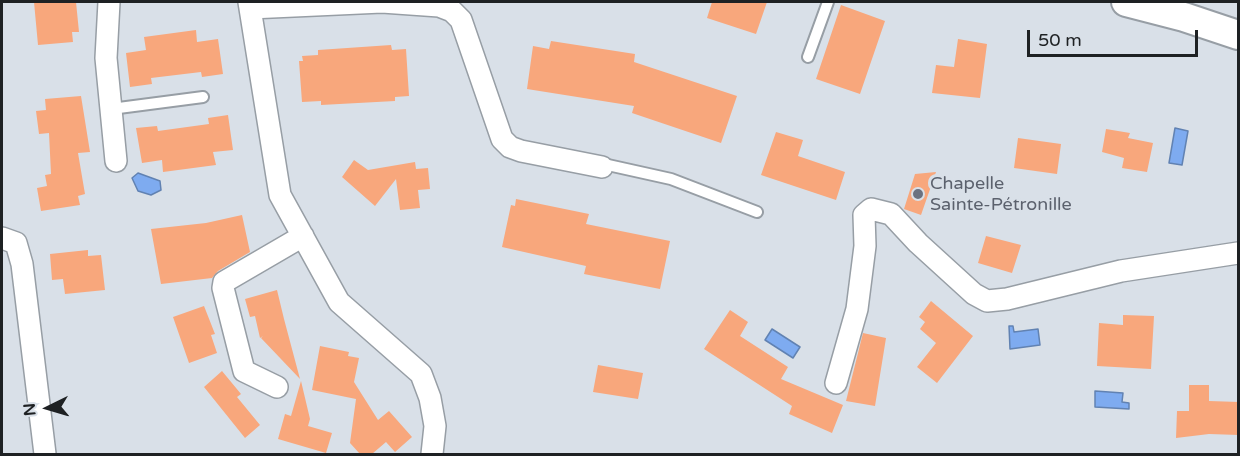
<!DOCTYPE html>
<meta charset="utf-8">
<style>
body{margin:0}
#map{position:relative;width:1240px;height:456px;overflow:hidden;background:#d9e0e8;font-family:"Varela Round",sans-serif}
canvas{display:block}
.frame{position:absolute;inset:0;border:3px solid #1e2123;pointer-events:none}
.north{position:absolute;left:18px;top:378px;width:60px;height:60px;-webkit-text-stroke:4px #d9e0e8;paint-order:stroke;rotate:265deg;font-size:16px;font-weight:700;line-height:24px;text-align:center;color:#1e2123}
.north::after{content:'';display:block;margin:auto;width:21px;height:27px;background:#1e2123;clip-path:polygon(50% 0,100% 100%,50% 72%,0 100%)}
.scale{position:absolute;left:1027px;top:30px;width:171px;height:27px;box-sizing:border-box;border:3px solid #1e2123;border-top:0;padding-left:8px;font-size:18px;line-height:21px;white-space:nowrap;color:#1e2123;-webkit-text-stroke:4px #d9e0e8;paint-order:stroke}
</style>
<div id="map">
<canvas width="1240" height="456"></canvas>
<div class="frame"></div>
<div class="north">N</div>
<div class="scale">50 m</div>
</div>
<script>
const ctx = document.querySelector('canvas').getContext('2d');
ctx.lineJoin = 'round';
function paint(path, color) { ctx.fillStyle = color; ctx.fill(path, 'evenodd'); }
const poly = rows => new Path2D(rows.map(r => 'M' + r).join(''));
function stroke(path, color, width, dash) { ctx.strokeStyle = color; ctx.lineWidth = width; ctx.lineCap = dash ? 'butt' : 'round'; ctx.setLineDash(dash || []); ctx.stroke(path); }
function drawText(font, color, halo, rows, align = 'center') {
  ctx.font = font + ' "Varela Round",sans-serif'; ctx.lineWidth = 6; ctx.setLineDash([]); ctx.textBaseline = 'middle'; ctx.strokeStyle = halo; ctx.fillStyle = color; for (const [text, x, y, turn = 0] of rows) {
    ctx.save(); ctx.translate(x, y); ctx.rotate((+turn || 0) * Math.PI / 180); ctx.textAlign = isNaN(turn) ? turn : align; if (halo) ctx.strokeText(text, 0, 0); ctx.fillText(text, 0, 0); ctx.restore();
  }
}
const water = poly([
 [1175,128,1188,131,1182,165,1169,163,1175,128],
 [138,173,160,181,161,190,151,195,138,191,132,178,138,173],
 [1009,326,1013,326,1014,332,1038,329,1040,345,1010,349,1009,326],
 [772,329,800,347,793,358,765,340,772,329],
 [1095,391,1123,393,1122,402,1129,403,1129,409,1095,407,1095,391]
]);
const building = poly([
 [34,2,76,2,79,32,72,32,73,42,38,45],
 [712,2,767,2,756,34,707,18],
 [841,5,885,21,860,94,816,79],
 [196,30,197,42,218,39,223,74,202,77,201,72,151,78,152,84,130,87,126,53,146,50,144,37],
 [958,39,987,44,980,98,932,93,936,65,954,67],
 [551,41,635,54,634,62,737,96,721,143,632,113,634,106,527,89,533,46,549,49],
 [391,45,392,50,406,49,409,96,395,97,395,101,321,105,321,101,302,102,299,61,303,61,302,56,318,55,318,50],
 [81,96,90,152,78,153,85,194,78,196,80,205,41,211,37,188,47,186,45,175,51,174,49,133,39,134,36,111,46,110,45,99],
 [228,115,233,150,213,152,216,165,163,172,162,160,142,163,136,128,157,126,158,131,209,124,208,118],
 [1106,129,1130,133,1128,138,1153,143,1147,172,1122,168,1124,158,1102,152],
 [776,132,803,140,798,156,845,172,836,200,761,175],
 [1018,138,1061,144,1057,174,1014,168],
 [354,160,368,170,415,162,416,169,428,168,430,189,418,190,420,208,400,210,396,179,375,206,342,177],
 [936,172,921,215,904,209,915,174],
 [516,199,589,214,586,224,670,241,660,289,584,274,586,266,502,247,511,205,515,206],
 [242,215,250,252,218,271,212,278,161,284,151,229,206,223],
 [986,236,1021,245,1012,273,978,263],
 [88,250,88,256,101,255,105,290,65,294,63,279,52,280,50,254],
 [277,290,284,319,300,379,261,338,263,336,260,338,255,316,250,317,245,299],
 [931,301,973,336,937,383,917,367,936,343,920,329,925,322,919,317],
 [204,306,215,334,211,335,217,353,189,363,173,317],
 [730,310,748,322,740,336,788,367,781,379,843,405,832,433,789,414,792,406,704,349],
 [1123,315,1154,316,1151,369,1097,366,1099,323,1123,325],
 [863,333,886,338,875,406,846,401],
 [320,346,349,352,348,356,359,358,354,382,378,420,389,411,412,437,395,452,386,442,372,454,360,454,350,443,356,399,312,390],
 [598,365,643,373,638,399,593,392],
 [222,371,241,394,237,397,260,425,245,438,204,387],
 [301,381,310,419,308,426,332,433,326,453,278,439,285,414,291,416],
 [1189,385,1209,385,1209,401,1239,402,1239,435,1209,434,1176,438,1177,411,1189,411]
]);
const lane = poly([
 [808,57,828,2],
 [111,109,203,97],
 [602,167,608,165,671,179,757,212]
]);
const street = poly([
 [109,2,106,58,116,161],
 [249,2,280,195,339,302,421,374,430,398,435,426,432,454],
 [250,8,382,2,439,6,452,11,461,20,502,139,510,147,521,151,602,167],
 [2,238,16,243,22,264,45,454],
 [836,383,857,309,865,246,864,215,871,209,891,214,918,243,974,294,987,301,1007,299,1121,271,1238,253],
 [277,387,244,371,223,288,224,282,303,236]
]);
const secondary = poly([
 [1126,2,1184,17,1238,35]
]);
const markers = [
 [918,194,6,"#6b7280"]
];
const worshipNames = [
 ["Chapelle",930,184],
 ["Sainte-Pétronille",930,205]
];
paint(water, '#7eabf0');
stroke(water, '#6182b2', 1.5);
paint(building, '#f8a77c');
stroke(lane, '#979ea5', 14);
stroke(street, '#979ea5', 24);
stroke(secondary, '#979ea5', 32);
stroke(lane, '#fff', 10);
stroke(street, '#fff', 21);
stroke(secondary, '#fff', 28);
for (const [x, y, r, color] of markers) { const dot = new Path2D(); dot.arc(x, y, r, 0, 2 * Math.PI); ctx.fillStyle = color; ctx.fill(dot); stroke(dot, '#d9e0e8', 2); }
drawText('18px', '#5b616d', '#d9e0e8', worshipNames, 'left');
</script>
